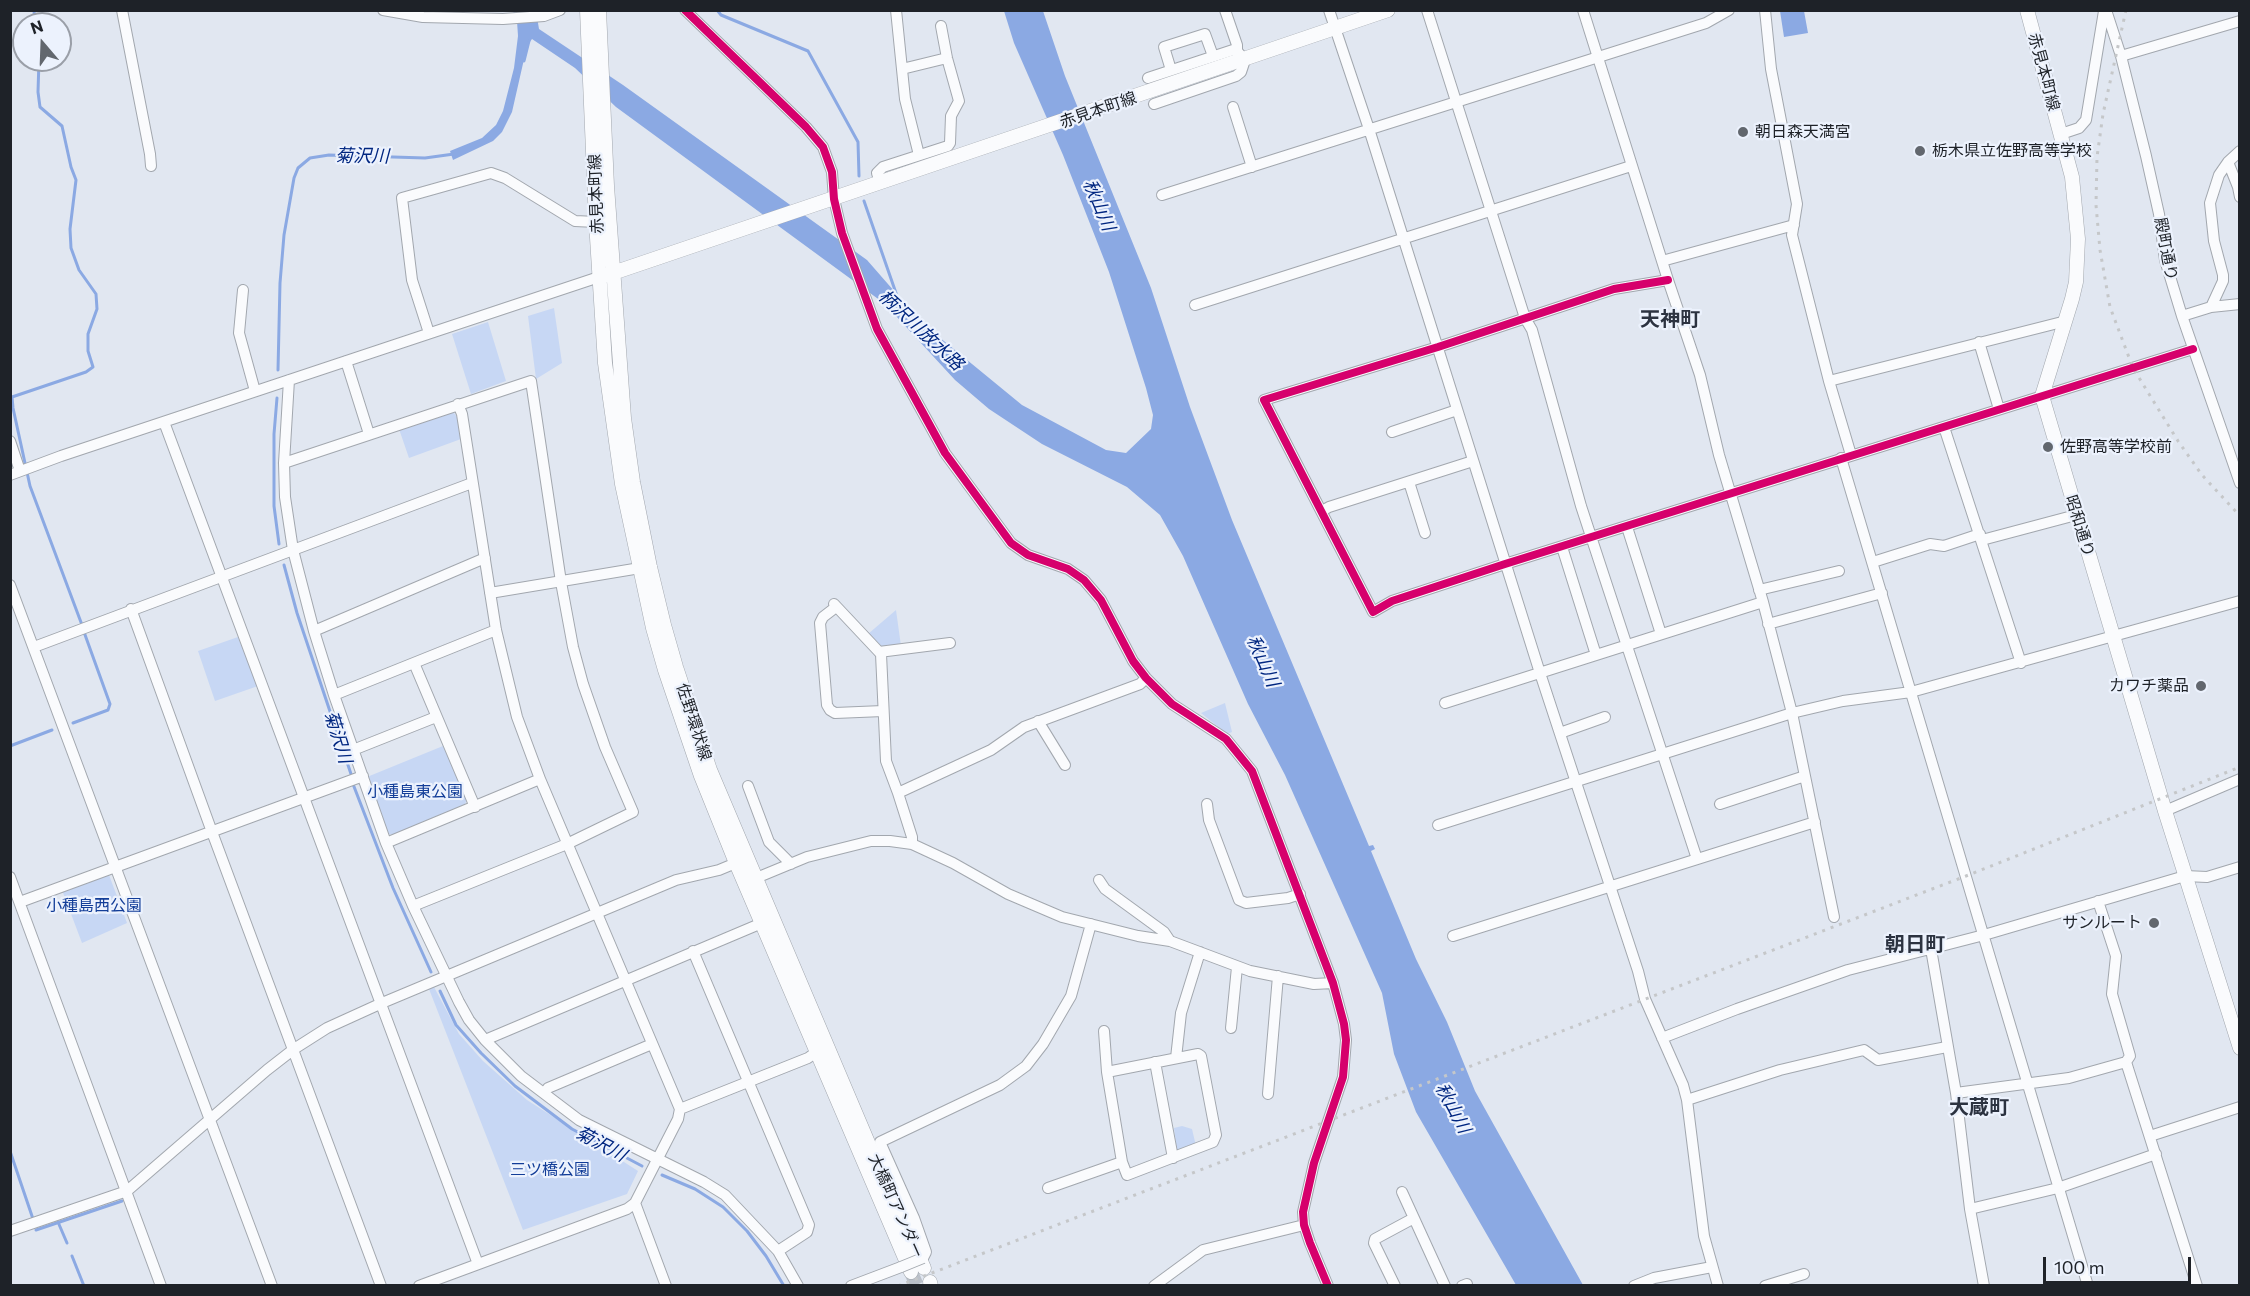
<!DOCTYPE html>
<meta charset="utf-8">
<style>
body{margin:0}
#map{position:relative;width:2250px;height:1296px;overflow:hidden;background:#e1e7f1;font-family:Commissioner,sans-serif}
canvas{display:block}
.frame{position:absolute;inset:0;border:12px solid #1e2228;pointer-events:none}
.north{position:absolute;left:12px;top:12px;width:60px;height:60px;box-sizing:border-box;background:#ecf2fd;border:2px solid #9a9fa8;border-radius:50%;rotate:341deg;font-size:16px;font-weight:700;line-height:24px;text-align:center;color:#1e2228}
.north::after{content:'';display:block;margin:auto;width:21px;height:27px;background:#62676e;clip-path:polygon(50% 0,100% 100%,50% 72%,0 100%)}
.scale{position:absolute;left:2043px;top:1257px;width:148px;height:27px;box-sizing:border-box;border:3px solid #1e2228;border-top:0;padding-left:8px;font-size:18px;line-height:21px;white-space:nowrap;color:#1e2228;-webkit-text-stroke:4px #ecf2fd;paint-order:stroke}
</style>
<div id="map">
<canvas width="2250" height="1296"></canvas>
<div class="frame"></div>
<div class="north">N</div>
<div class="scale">100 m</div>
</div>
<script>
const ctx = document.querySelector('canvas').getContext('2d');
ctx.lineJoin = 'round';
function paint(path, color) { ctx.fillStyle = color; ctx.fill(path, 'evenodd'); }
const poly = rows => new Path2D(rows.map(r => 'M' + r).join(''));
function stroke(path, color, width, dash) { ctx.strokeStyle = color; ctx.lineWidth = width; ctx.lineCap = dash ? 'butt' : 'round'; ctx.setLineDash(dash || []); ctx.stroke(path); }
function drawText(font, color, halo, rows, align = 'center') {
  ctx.font = font + ' Commissioner,"Noto Sans JP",sans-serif'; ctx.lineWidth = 4.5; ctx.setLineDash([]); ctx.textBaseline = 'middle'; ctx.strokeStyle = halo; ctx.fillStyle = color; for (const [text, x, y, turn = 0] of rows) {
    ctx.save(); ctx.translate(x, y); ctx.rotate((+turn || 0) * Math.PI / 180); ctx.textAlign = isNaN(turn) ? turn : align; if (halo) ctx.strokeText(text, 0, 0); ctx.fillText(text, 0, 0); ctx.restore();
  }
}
const green = poly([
 [554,308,562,363,536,379,528,316],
 [488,322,506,381,471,394,452,334],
 [449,412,454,413,457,417,461,439,409,458,399,429],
 [896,610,901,646,881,647,868,634],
 [238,637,258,686,215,701,198,651],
 [1225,703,1232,732,1227,734,1201,713],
 [443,746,467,799,464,807,396,835,388,834,367,777],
 [109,875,127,923,82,943,62,890],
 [434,987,459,1034,483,1061,527,1100,638,1171,627,1194,523,1230,429,989],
 [1182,1126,1192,1129,1196,1146,1177,1152,1174,1128]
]);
const water = poly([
 [513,11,536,11,539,29,623,85,867,260,922,323,1022,405,1106,450,1126,453,1151,429,1153,415,1146,388,1109,272,1063,155,1014,43,1004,11,1043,11,1065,76,1151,288,1190,407,1232,520,1369,846,1373,845,1375,849,1371,851,1416,959,1447,1022,1475,1091,1583,1285,1516,1285,1416,1112,1394,1054,1382,993,1285,775,1248,704,1183,556,1160,515,1127,487,1042,444,989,409,955,380,885,304,616,107,575,68,532,39,527,46,512,112,502,132,493,141,453,160,450,151,482,138,496,125,503,111,514,68,518,36,517,21],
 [1780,11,1804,11,1808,33,1784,37]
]);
const stream = poly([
 [34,10,35,24],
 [717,10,721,15,808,51,858,142,859,176],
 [39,60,38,92,40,107,62,126,71,167,76,180,70,229,71,248,79,270,96,294,97,309,88,334,88,351,93,367,86,372,12,397,13,408,30,486,82,625],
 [524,61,529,41],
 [864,201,897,296],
 [278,370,280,283,284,235,294,178,298,168,310,158,329,155,425,158,454,154],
 [277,398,274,434,274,506,279,544],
 [284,565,297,613,352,777],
 [73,723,108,710,110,704,84,632],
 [10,746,52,730],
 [353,784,393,888,431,972],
 [440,991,456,1025,481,1053,515,1086,572,1129,642,1166],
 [10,1151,33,1219],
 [662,1175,695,1189,723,1207,747,1231,766,1256,784,1286],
 [58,1222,67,1243],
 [36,1230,122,1201],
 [72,1256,84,1286]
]);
const majorTunnel = poly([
 [911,1272,917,1286]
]);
const minor = poly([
 [122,10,150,154,151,166],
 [383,10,423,17,503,19,544,16,560,10],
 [685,10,806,127,823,147,832,172,834,199,842,233,877,329,945,453,1011,543,1028,555,1068,569,1084,580,1101,600,1133,661,1146,678,1172,704,1226,739,1252,771,1333,983,1344,1024,1346,1040,1343,1077,1314,1163,1303,1212,1304,1225,1310,1243,1328,1286],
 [896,10,905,99,919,155],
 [1225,10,1237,45,1237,51],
 [1329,10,1369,129,1540,673,1638,971,1645,999,1683,1085,1687,1100,1704,1236,1718,1286],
 [1427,10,1525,318,1532,330,1581,506,1697,859],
 [1583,10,1668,280,1700,375,1719,455,1763,602,1792,713,1834,917],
 [1765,10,1771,69,1797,204,1792,235,1829,381,1851,455],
 [2106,10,2121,56,2146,156,2159,214,2165,260,2182,316,2240,483],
 [2121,56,2240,21],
 [902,69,947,58],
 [1171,70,1164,47,1205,34,1213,56],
 [1148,78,1233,50,1237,51,1245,60,1241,72,1236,76,1154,104],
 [1233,107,1252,167],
 [2061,134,2079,128,2086,120,2104,11],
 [2228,162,2238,187,2240,197],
 [880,183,877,173,883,167,948,146,950,143,951,116,959,101,947,58,941,26],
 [1162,195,1706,23,1729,10],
 [1662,261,1794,225],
 [1668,280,1614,289,1438,347,1264,400,1373,612,1392,601,1505,564,2193,349],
 [243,290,239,333,255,391],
 [1195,305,1631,166],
 [2211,307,2223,281,2223,275,2214,241,2210,203,2219,175,2228,162,2240,151],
 [2182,316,2211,307,2240,304],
 [429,333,412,280,402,198,491,173,505,178,575,221,596,222],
 [1979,342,1999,409],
 [346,361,369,434],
 [289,380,284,463,285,497,293,550,314,631,334,695,386,843,413,906,459,1002,469,1020,485,1040,521,1076,579,1120,704,1182,725,1195,778,1251,798,1286],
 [1829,381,2066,321],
 [164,422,478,1264],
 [1944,427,2021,663],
 [1392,432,1457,410],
 [10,441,20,471],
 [1841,458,2088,1286],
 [284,463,531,381,561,582,573,647,583,684,605,747,633,812,567,844,413,906],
 [10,475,61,456,599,277],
 [1409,482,1425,533],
 [1322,511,1329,507,1473,461],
 [1627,527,1661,634],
 [1982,540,2076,515],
 [1562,547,1596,655],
 [1873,562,1930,544,1944,546,1980,534],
 [10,585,272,1286],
 [1759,590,1839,571],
 [490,593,646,567],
 [834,604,881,654,886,761,898,793,912,837,912,844],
 [836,607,823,617,820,623,827,705,830,710,835,713,883,711],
 [131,609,212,832,381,1286],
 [1768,624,1882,593],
 [314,631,485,558],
 [34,647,472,483],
 [879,652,950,643],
 [414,663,475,807],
 [334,695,496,630],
 [1445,703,1763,602],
 [1038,721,1065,765],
 [1560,733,1605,717],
 [353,750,436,717],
 [748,786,769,842,791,864],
 [898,793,991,750,1024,727,1140,684,1146,678],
 [1207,804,1209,820,1239,900,1246,903,1288,898,1300,894],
 [1720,804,1805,776],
 [2165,811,2240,779],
 [1438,825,1792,713,1843,701,1911,692,2240,601],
 [386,843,540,779],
 [10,877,161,1286],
 [1099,880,1105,889,1164,932,1170,941],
 [749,881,807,857,871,841,890,841,912,844,953,863,1008,894,1062,917,1138,936,1170,941,1250,971,1314,984,1333,983],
 [2098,901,2116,956,2112,994,2130,1056,2126,1062,2197,1286],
 [20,902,363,776],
 [1453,936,1815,822],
 [1931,949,1956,1093,1970,1209,1984,1286],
 [693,951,809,1225,807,1232,778,1251],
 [1231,1028,1237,967],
 [1104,1031,1107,1072],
 [1662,1038,1737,1009,1848,970,1984,935,2185,876,2207,877,2240,867],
 [485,1040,762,923],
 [1198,1054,1201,1056,1216,1135,1213,1142,1127,1175,1122,1162,1107,1072,1198,1054],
 [1176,1058,1181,1013,1200,952],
 [1155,1062,1173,1158],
 [544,1093,548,1088,652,1044],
 [1956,1093,2069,1078,2126,1062],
 [1268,1094,1278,976],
 [1687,1100,1780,1070,1864,1050,1878,1060,1947,1047],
 [680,1109,808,1058,823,1047],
 [2150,1136,2240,1107],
 [1048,1188,1122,1162],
 [1402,1192,1445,1286],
 [635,1203,666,1286],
 [1970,1209,2058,1188,2156,1154],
 [10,1231,127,1191,267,1070,294,1049,327,1028,382,1003,676,880,719,870,743,860],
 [923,1258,926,1252,914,1218,880,1142,1000,1085,1026,1066,1043,1044,1071,996,1091,924],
 [419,1286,627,1209,635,1203,678,1119,680,1109,540,779,517,717,496,630,462,414,458,404],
 [851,1286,901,1267],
 [1154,1286,1203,1250,1304,1225],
 [1395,1286,1374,1243,1375,1239,1414,1218],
 [1462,1286,1467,1284],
 [1634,1286,1654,1278,1712,1267],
 [1765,1286,1804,1274]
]);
const major = poly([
 [587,10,596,222,605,363,622,484,653,628,665,670,701,776,736,863,911,1272],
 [599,10,607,186,624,418,633,482,650,567,664,625,676,667,710,770,869,1145,924,1268],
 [2027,10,2072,177,2078,239,2076,282,2072,299,2042,396,2165,811,2240,1048],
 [607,275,1388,10],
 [930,1282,931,1286]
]);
const rail = poly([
 [2126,10,2103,114,2097,157,2096,205,2100,250,2110,307,2133,368,2178,441,2202,475,2240,516],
 [898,1286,1966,876,2240,767]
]);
const minorBridge = poly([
 [901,1267,923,1258]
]);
const cycleway = poly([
 [685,10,806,127,823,147,832,172,834,199,842,233,877,329,945,453,1011,543,1028,555,1068,569,1084,580,1101,600,1133,661,1146,678,1172,704,1226,739,1252,771,1333,983,1344,1024,1346,1040,1343,1077,1314,1163,1303,1212,1304,1225,1310,1243,1328,1286],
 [1668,280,1614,289,1438,347,1264,400,1373,612,1392,601,1505,564,2193,349]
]);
const markers = [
 [1743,132,6,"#62676e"],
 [1920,151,6,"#62676e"],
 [2048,447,6,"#62676e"],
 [2201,686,6,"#62676e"],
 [2154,923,6,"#62676e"]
];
const streetNames = [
 ["赤見本町線",2044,72,75],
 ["赤見本町線",1098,110,-19],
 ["赤見本町線",596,194,-92],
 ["殿町通り",2166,249,79],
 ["昭和通り",2080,526,73],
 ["佐野環状線",694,722,72],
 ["大橋町アンダー",896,1206,66]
];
const poiNames = [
 ["朝日森天満宮",1755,132],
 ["栃木県立佐野高等学校",1932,151],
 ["佐野高等学校前",2060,447],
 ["カワチ薬品",2189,686,"right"],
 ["サンルート",2142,923,"right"]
];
const parkNames = [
 ["小種島東公園",415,792],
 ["小種島西公園",94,906],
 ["三ツ橋公園",550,1170]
];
const waterNames = [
 ["菊沢川",362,156,1],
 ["秋山川",1099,205,67],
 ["柄沢川放水路",921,330,43],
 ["秋山川",1263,661,66],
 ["菊沢川",338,737,73],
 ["秋山川",1453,1108,62],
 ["菊沢川",601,1144,28]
];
const quarterNames = [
 ["天神町",1670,319],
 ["朝日町",1915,944],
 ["大蔵町",1979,1107]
];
paint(green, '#c7d7f4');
paint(water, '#8ba9e3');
stroke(stream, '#8ba9e3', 3);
stroke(majorTunnel, '#bac0c9', 14, [14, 7]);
stroke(minor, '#a2a7ae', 12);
stroke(major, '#a2a7ae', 15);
stroke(minor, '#fafbfd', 10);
stroke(major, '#fafbfd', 14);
stroke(rail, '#c5c7c9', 3, [3, 6]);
stroke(minorBridge, '#a2a7ae', 12, []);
stroke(minorBridge, '#fafbfd', 10);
stroke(cycleway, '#d6006c', 8);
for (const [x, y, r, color] of markers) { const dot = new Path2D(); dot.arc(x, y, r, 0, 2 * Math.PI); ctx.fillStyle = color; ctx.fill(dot); stroke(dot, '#ecf2fd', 2); }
drawText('16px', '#1e2228', '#ecf2fd', streetNames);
drawText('16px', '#1e2228', '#ecf2fd', poiNames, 'left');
drawText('16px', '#123d98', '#ecf2fd', parkNames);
drawText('italic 18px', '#002680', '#ecf2fd', waterNames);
drawText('bold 20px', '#2c3341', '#ecf2fd', quarterNames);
</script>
